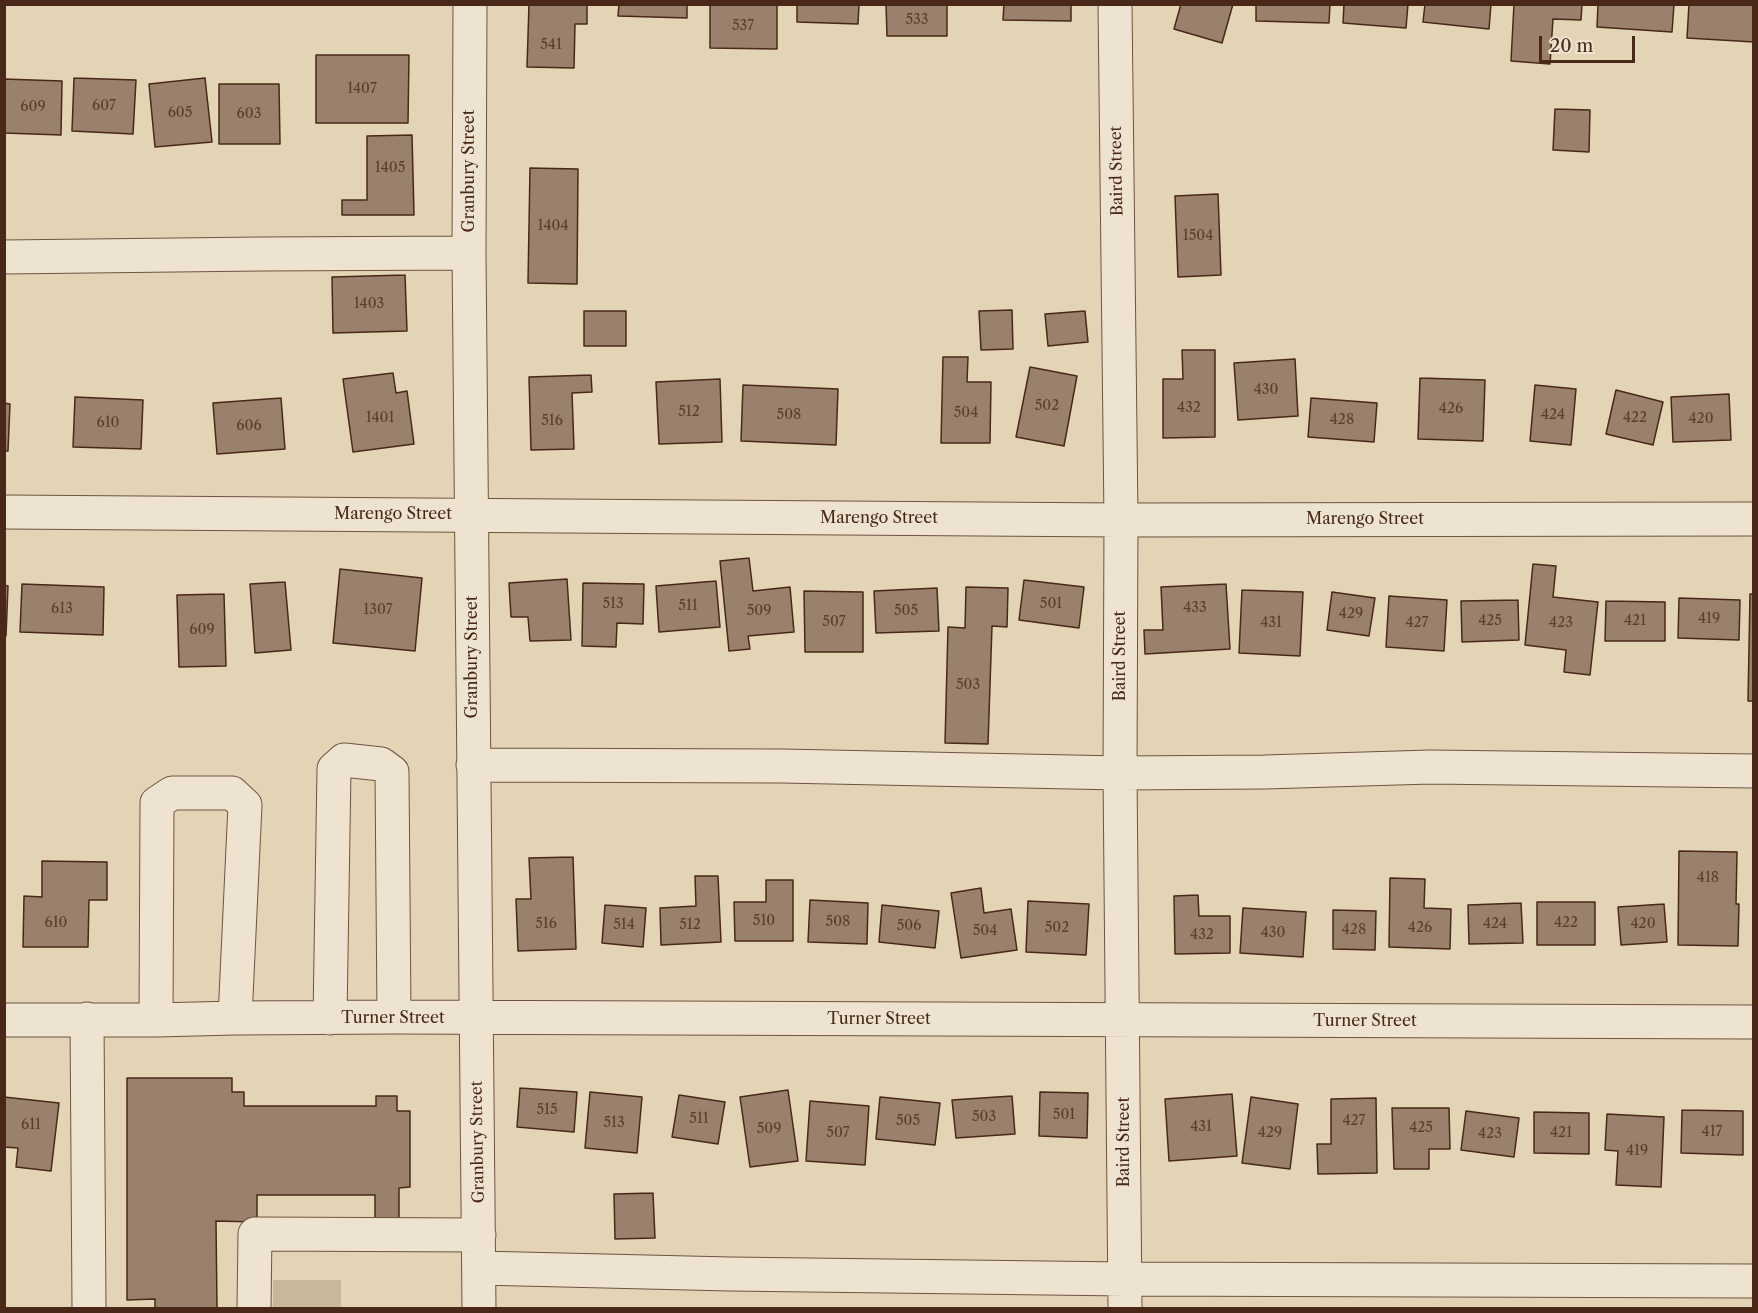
<!DOCTYPE html>
<style>
body{margin:0}
#map{position:relative;width:1758px;height:1313px;overflow:hidden;background:#e3d4b6;font-family:"Libre Caslon Text",serif}
canvas{display:block}
.frame{position:absolute;inset:0;border:6px solid #492819;pointer-events:none}
.scale{position:absolute;left:1539px;top:36px;width:96px;height:27px;box-sizing:border-box;border:3px solid #492819;border-top:0;padding-left:8px;font-size:18px;line-height:21px;white-space:nowrap;color:#492819;-webkit-text-stroke:4px #ede3d0;paint-order:stroke}
</style>
<div id="map">
<canvas width="1758" height="1313"></canvas>
<div class="frame"></div>
<div class="scale">20 m</div>
</div>
<script>
const ctx = document.querySelector('canvas').getContext('2d');
ctx.lineJoin = 'round';
function paint(path, color) { ctx.fillStyle = color; ctx.fill(path, 'evenodd'); }
const poly = rows => new Path2D(rows.map(r => 'M' + r).join(''));
function stroke(path, color, width, dash) { ctx.strokeStyle = color; ctx.lineWidth = width; ctx.lineCap = dash ? 'butt' : 'round'; ctx.setLineDash(dash || []); ctx.stroke(path); }
function drawText(font, color, halo, rows, align = 'center') {
  ctx.font = font + ' "Libre Caslon Text",serif'; ctx.lineWidth = 4.5; ctx.setLineDash([]); ctx.textBaseline = 'middle'; ctx.strokeStyle = halo; ctx.fillStyle = color; for (const [text, x, y, turn = 0] of rows) {
    ctx.save(); ctx.translate(x, y); ctx.rotate((+turn || 0) * Math.PI / 180); ctx.textAlign = isNaN(turn) ? turn : align; if (halo) ctx.strokeText(text, 0, 0); ctx.fillText(text, 0, 0); ctx.restore();
  }
}
const green = poly([
 [273,1280,341,1280,341,1308,273,1308]
]);
const building = poly([
 [529,4,587,4,587,24,575,24,574,68,527,67,529,4],
 [619,4,687,4,687,18,618,16,619,4],
 [710,4,777,4,777,49,710,48,710,4],
 [797,4,859,4,858,24,797,22,797,4],
 [886,4,947,4,947,36,887,36,886,4],
 [1004,4,1071,4,1071,21,1003,20,1004,4],
 [1181,4,1233,4,1222,43,1174,29,1181,4],
 [1256,4,1330,4,1329,23,1256,21,1256,4],
 [1344,4,1408,4,1406,28,1343,23,1344,4],
 [1425,4,1491,4,1489,29,1423,22,1425,4],
 [1514,4,1582,4,1581,20,1553,19,1550,64,1511,61,1514,4],
 [1598,4,1674,4,1672,32,1597,27,1598,4],
 [1689,4,1754,4,1754,42,1687,38,1689,4],
 [316,55,409,55,408,123,316,123,316,55],
 [74,78,136,80,133,134,72,131,74,78],
 [205,78,212,142,155,147,149,84,205,78],
 [4,79,62,81,61,135,4,133,4,79],
 [219,84,279,84,280,144,219,144,219,84],
 [1555,109,1590,110,1589,152,1553,150,1555,109],
 [412,135,414,215,342,215,342,200,367,200,367,136,412,135],
 [530,168,578,169,577,284,528,283,530,168],
 [1218,194,1221,275,1178,277,1175,196,1218,194],
 [405,275,407,331,333,333,332,277,405,275],
 [1012,310,1013,349,981,350,979,311,1012,310],
 [584,311,626,311,626,346,584,346,584,311],
 [1085,311,1088,342,1048,346,1045,314,1085,311],
 [1182,350,1215,350,1215,437,1163,438,1163,379,1183,379,1182,350],
 [943,357,968,357,967,382,991,382,990,443,941,443,943,357],
 [1295,359,1298,416,1238,420,1234,363,1295,359],
 [1030,367,1077,376,1064,446,1016,437,1030,367],
 [393,373,396,393,407,391,414,444,353,452,343,379,393,373],
 [591,375,592,392,572,393,574,449,531,450,529,377,591,375],
 [1420,378,1485,380,1483,441,1418,439,1420,378],
 [720,379,722,442,659,444,656,382,720,379],
 [743,385,838,389,836,445,741,441,743,385],
 [1535,385,1576,389,1571,445,1530,441,1535,385],
 [1616,390,1663,402,1653,445,1606,434,1616,390],
 [1729,394,1731,440,1673,442,1671,397,1729,394],
 [75,397,143,400,141,449,73,447,75,397],
 [281,398,285,449,217,454,213,403,281,398],
 [1311,398,1377,403,1374,442,1308,437,1311,398],
 [4,403,10,404,8,451,4,451,4,403],
 [749,558,753,591,790,587,794,632,748,636,750,649,729,651,720,561,749,558],
 [1533,564,1556,566,1553,597,1598,602,1590,675,1564,672,1566,650,1525,645,1533,564],
 [340,569,422,578,415,651,333,643,340,569],
 [567,579,571,640,530,641,528,617,511,617,509,583,567,579],
 [1024,580,1084,587,1079,628,1019,620,1024,580],
 [716,581,720,627,659,632,656,586,716,581],
 [285,582,291,650,255,653,250,584,285,582],
 [583,583,644,584,643,624,617,623,616,647,582,646,583,583],
 [22,584,104,587,103,635,20,632,22,584],
 [1226,584,1230,649,1145,654,1144,630,1163,630,1161,587,1226,584],
 [4,585,8,586,6,636,4,636,4,585],
 [966,587,1008,588,1007,627,992,626,988,744,945,743,948,627,965,628,966,587],
 [937,588,939,631,876,633,874,591,937,588],
 [1242,590,1303,592,1300,656,1239,653,1242,590],
 [804,591,863,592,863,652,805,652,804,591],
 [1332,592,1375,598,1369,636,1327,630,1332,592],
 [224,594,226,666,179,667,177,595,224,594],
 [1750,594,1754,594,1754,701,1748,701,1750,594],
 [1389,596,1447,600,1444,651,1386,647,1389,596],
 [1679,598,1740,600,1739,640,1678,638,1679,598],
 [1518,600,1519,640,1462,642,1461,601,1518,600],
 [1606,601,1665,602,1665,641,1605,641,1606,601],
 [1679,851,1737,852,1736,904,1739,904,1738,946,1678,945,1679,851],
 [573,857,576,949,518,951,516,899,531,899,529,858,573,857],
 [42,861,107,862,107,900,89,900,88,947,23,947,24,896,42,897,42,861],
 [695,876,718,876,721,942,661,945,660,908,696,906,695,876],
 [1390,878,1425,879,1424,908,1451,909,1450,949,1389,947,1390,878],
 [766,880,793,880,793,941,735,941,734,902,766,902,766,880],
 [981,888,984,913,1011,909,1017,950,961,958,951,893,981,888],
 [1198,895,1199,916,1230,916,1230,953,1175,954,1174,896,1198,895],
 [810,900,868,903,867,944,808,942,810,900],
 [1028,901,1089,904,1086,955,1026,952,1028,901],
 [1537,902,1595,902,1595,945,1537,945,1537,902],
 [1521,903,1523,943,1469,944,1468,905,1521,903],
 [1664,904,1667,942,1621,945,1618,907,1664,904],
 [605,905,646,908,643,947,602,943,605,905],
 [882,905,939,911,935,948,879,942,882,905],
 [1243,908,1306,912,1303,957,1240,953,1243,908],
 [1333,910,1376,911,1375,950,1333,949,1333,910],
 [127,1078,232,1078,232,1092,244,1092,244,1106,376,1106,376,1096,397,1096,397,1111,410,1111,410,1187,399,1188,399,1221,375,1221,375,1195,257,1195,257,1222,216,1221,217,1308,155,1308,155,1299,127,1300,127,1078],
 [520,1088,577,1092,574,1132,517,1127,520,1088],
 [788,1090,798,1161,750,1167,740,1097,788,1090],
 [590,1092,642,1097,637,1153,585,1148,590,1092],
 [1040,1092,1088,1093,1087,1138,1039,1136,1040,1092],
 [1232,1094,1237,1156,1169,1161,1165,1099,1232,1094],
 [679,1095,725,1102,718,1144,672,1137,679,1095],
 [1012,1096,1015,1134,956,1138,952,1100,1012,1096],
 [4,1097,59,1103,51,1171,16,1167,18,1148,4,1147,4,1097],
 [880,1097,940,1103,935,1145,876,1139,880,1097],
 [1251,1097,1298,1104,1290,1169,1242,1163,1251,1097],
 [1376,1098,1377,1173,1318,1174,1317,1144,1331,1144,1331,1099,1376,1098],
 [810,1101,869,1106,865,1165,806,1161,810,1101],
 [1392,1108,1449,1108,1450,1149,1429,1149,1429,1169,1394,1169,1392,1108],
 [1682,1110,1743,1111,1743,1155,1681,1153,1682,1110],
 [1466,1111,1519,1118,1514,1157,1461,1150,1466,1111],
 [1534,1112,1589,1113,1589,1154,1534,1153,1534,1112],
 [1607,1114,1664,1117,1661,1187,1616,1185,1618,1151,1605,1150,1607,1114],
 [653,1193,655,1238,615,1239,614,1194,653,1193]
]);
const minor = poly([
 [470,4,469,253,479,1308],
 [1115,4,1121,520,1120,773,1125,1308],
 [4,257,260,254,469,253],
 [4,512,1121,520,1754,519],
 [473,765,782,766,1120,773,1265,772,1430,767,1754,771],
 [330,1018,334,769,344,760,381,764,392,772,394,1017],
 [87,1019,89,1308],
 [4,1020,156,1020,235,1018,394,1017,1754,1022],
 [156,1020,157,803,172,793,232,793,245,805,235,1018],
 [479,1268,730,1274,1125,1279,1754,1281],
 [254,1308,255,1234,479,1235]
]);
const numberNames = [
 ["533",917,20],
 ["537",743,26],
 ["541",551,45],
 ["1407",362,89],
 ["607",104,106],
 ["609",33,107],
 ["605",180,113],
 ["603",249,114],
 ["1405",390,168],
 ["1404",553,226],
 ["1504",1198,236],
 ["1403",369,304],
 ["430",1266,390],
 ["502",1047,406],
 ["432",1189,408],
 ["426",1451,409],
 ["512",689,412],
 ["504",966,413],
 ["508",789,415],
 ["424",1553,415],
 ["1401",380,418],
 ["422",1635,418],
 ["420",1701,419],
 ["428",1342,420],
 ["516",552,421],
 ["610",108,423],
 ["606",249,426],
 ["513",613,604],
 ["501",1051,604],
 ["511",688,606],
 ["433",1195,608],
 ["613",62,609],
 ["1307",378,610],
 ["509",759,611],
 ["505",906,611],
 ["429",1351,614],
 ["419",1709,619],
 ["425",1490,621],
 ["421",1635,621],
 ["507",834,622],
 ["431",1271,623],
 ["427",1417,623],
 ["423",1561,623],
 ["609",202,630],
 ["503",968,685],
 ["418",1708,878],
 ["510",764,921],
 ["508",838,922],
 ["610",56,923],
 ["422",1566,923],
 ["516",546,924],
 ["424",1495,924],
 ["420",1643,924],
 ["514",624,925],
 ["512",690,925],
 ["506",909,926],
 ["502",1057,928],
 ["426",1420,928],
 ["428",1354,930],
 ["504",985,931],
 ["430",1273,933],
 ["432",1202,935],
 ["515",547,1110],
 ["501",1064,1115],
 ["503",984,1117],
 ["511",699,1119],
 ["505",908,1121],
 ["427",1354,1121],
 ["513",614,1123],
 ["611",31,1125],
 ["431",1201,1127],
 ["425",1421,1128],
 ["509",769,1129],
 ["417",1712,1132],
 ["507",838,1133],
 ["429",1270,1133],
 ["421",1561,1133],
 ["423",1490,1134],
 ["419",1637,1151]
];
const streetNames = [
 ["Granbury Street",469,171,-90],
 ["Baird Street",1117,171,-91],
 ["Marengo Street",393,514],
 ["Marengo Street",879,518],
 ["Marengo Street",1365,519],
 ["Baird Street",1120,656,-90],
 ["Granbury Street",472,657,-90],
 ["Turner Street",393,1018],
 ["Turner Street",879,1019],
 ["Turner Street",1365,1021],
 ["Granbury Street",478,1142,-91],
 ["Baird Street",1124,1142,-90]
];
paint(green, '#c9b79b');
paint(building, '#99816b');
stroke(building, '#492819', 1.5);
stroke(minor, '#705340', 35);
stroke(minor, '#ede3d0', 33);
drawText('14px', '#5d3e2e', null, numberNames);
drawText('16px', '#492819', '#ede3d0', streetNames);
</script>
